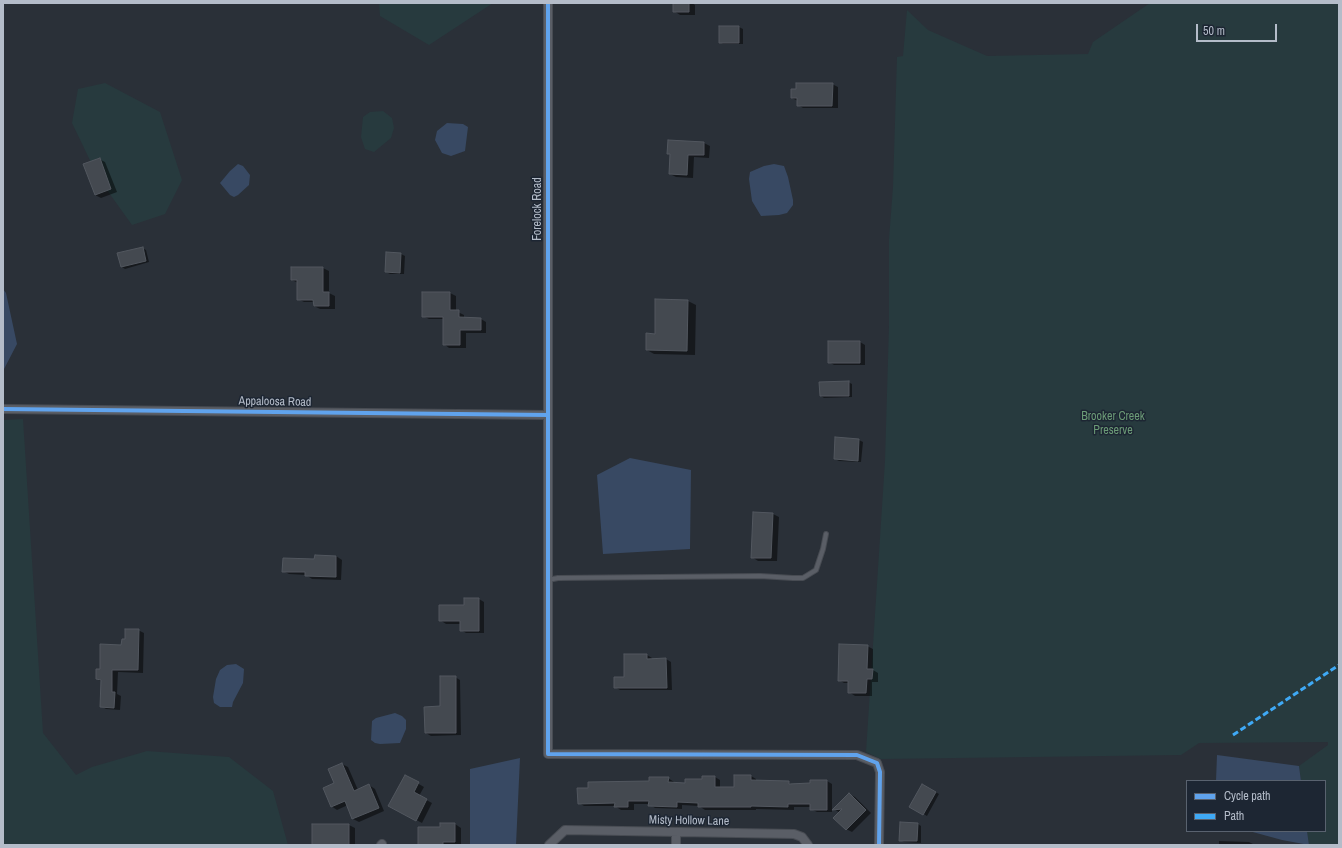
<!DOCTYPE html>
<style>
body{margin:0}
#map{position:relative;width:1342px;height:848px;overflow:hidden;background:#2a3038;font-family:"Archivo Narrow",sans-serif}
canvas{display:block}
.frame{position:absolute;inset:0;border:4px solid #b4bcc9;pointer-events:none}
.legend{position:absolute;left:1186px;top:780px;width:140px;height:52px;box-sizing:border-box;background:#1d2633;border:1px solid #59626f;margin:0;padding:5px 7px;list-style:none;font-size:12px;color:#b4bcc9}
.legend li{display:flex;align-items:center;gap:8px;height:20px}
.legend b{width:20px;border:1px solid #59626f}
.scale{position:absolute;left:1196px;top:24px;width:81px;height:18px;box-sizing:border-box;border:2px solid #b4bcc9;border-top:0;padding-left:5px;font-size:12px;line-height:14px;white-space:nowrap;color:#b4bcc9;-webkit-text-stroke:3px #1d2633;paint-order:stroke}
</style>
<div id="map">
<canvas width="1342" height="848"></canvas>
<div class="frame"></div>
<ul class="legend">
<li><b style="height:5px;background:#60a3ed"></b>Cycle path</li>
<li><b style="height:5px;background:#3fa9f5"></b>Path</li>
</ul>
<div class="scale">50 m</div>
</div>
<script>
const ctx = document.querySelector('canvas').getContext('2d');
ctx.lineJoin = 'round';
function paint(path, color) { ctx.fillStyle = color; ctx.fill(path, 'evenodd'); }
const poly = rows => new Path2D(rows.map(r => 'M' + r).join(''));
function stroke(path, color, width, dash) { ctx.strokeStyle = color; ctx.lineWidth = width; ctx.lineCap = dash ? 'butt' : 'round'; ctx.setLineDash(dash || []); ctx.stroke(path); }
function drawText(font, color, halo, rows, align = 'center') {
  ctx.font = font + ' "Archivo Narrow",sans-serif'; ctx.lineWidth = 3; ctx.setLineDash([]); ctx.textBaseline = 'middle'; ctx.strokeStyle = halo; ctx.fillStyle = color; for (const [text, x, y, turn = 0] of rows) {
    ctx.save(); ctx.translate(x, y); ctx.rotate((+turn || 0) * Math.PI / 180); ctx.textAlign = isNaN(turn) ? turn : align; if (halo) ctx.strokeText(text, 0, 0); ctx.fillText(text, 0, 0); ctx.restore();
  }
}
const green = poly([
 [379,3,493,3,429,45,380,16],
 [1150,3,1339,3,1339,845,1309,845,1307,831,1325,831,1325,781,1301,781,1299,766,1328,745,1328,742,1199,743,1181,755,881,759,866,752,885,461,889,326,889,239,893,187,897,57,903,56,907,10,928,30,987,56,1088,54,1093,42],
 [105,83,160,112,182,180,165,214,132,225,99,179,72,123,78,89],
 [383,111,392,118,394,128,391,138,374,152,365,149,361,137,363,117,370,112],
 [23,419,43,733,76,775,92,767,147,751,229,757,273,791,288,845,3,845,3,420]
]);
const water = poly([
 [447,123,463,124,468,127,465,151,451,156,442,153,435,140,437,131],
 [238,164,243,166,250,175,249,185,238,195,234,197,230,195,220,183,230,171],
 [774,164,784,166,788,177,793,200,793,205,787,213,779,215,761,216,752,201,749,179,750,172,764,166],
 [3,289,6,293,17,344,3,371],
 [630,458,691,470,690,549,603,554,597,475],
 [236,664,244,669,243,683,233,702,232,707,220,707,214,703,213,697,216,679,220,670,227,665],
 [395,713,402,716,406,720,406,729,400,743,380,744,375,743,371,740,372,721,376,718],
 [1217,755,1299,766,1301,781,1216,781],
 [520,758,516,845,470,845,470,769],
 [1249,831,1307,831,1309,845,1282,840]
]);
const shadow = poly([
 [674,3,692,3,695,5,695,15,680,15,674,11],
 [739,27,743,29,743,44,723,44,720,42],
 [832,84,838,87,838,108,803,108,798,105,798,101,792,98],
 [669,142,704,143,710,146,709,158,694,157,693,178,676,177,670,174,671,155,668,153],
 [99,159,105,162,117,192,101,198,95,195],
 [142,248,146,250,149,262,125,269,122,267],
 [387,253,401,254,405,256,404,274,390,274,386,272],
 [323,268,329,271,329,293,335,296,335,309,320,309,314,306,314,302,304,302,298,299,298,283,292,280],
 [450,293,456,296,456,311,464,315,464,318,481,319,486,322,486,333,466,333,466,348,449,348,444,344,444,319,429,319,423,316],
 [688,301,696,305,695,355,654,354,647,350],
 [860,342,865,345,865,365,834,365,829,362],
 [848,382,852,384,852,397,824,398,821,396],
 [836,438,859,440,863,442,861,462,839,461,835,459],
 [773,514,779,517,777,561,758,561,752,557],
 [336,556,342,560,341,580,312,579,306,575,289,574,283,571,315,560],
 [479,599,484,602,484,633,466,633,461,630,461,624,446,624,440,620],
 [138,630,144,633,143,673,118,672,117,694,121,696,120,710,106,709,101,706,102,682,97,679,101,670,122,646,126,640],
 [867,646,873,649,873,670,878,673,878,682,872,682,872,696,855,696,849,692,849,683,844,683,839,680],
 [647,655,652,658,652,660,666,659,671,662,672,690,620,690,615,687],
 [455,677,460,680,461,735,431,736,426,733,441,707],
 [342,764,348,767,358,790,369,785,375,789,384,811,359,822,353,819,348,805,337,810,331,806,335,784],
 [405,776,424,787,419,796,432,803,422,823,390,806],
 [751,776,756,779,756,781,788,782,793,785,811,784,827,781,832,784,832,812,817,812,811,809,811,807,794,807,794,810,756,809,756,810,705,810,699,806,682,805,682,809,655,808,649,804,634,804,634,810,621,810,615,806,584,806,579,803,650,782,668,778,674,782,674,784,686,784,715,777,720,780,720,788,735,788],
 [923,785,939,794,927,816,910,806],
 [849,794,855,797,871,813,852,832,846,829,840,813,834,809],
 [441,824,455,824,461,828,461,845,419,845,441,828],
 [918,824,921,826,921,843,904,842,900,840],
 [313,825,349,825,355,828,355,845,313,845],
 [1219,841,1249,842,1255,845,1219,845]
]);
const building = poly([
 [673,3,689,3,689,12,673,12,673,3],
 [719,26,739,26,739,43,719,43,719,26],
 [796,83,833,83,832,106,797,106,797,98,791,98,791,89,796,89,796,83],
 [668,140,704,142,704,155,688,155,687,175,669,174,670,154,667,154,668,140],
 [100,158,111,189,95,195,83,164,100,158],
 [143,247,146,261,121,267,117,253,143,247],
 [386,252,401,253,400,273,385,272,386,252],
 [291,267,323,267,323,292,329,292,329,306,314,306,313,300,297,300,297,280,291,280,291,267],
 [422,292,450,292,450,310,459,310,459,317,481,318,481,330,460,330,460,345,443,345,443,317,422,317,422,292],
 [655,299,688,300,687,351,646,350,646,333,655,334,655,299],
 [828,341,860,341,860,363,828,363,828,341],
 [849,381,849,396,820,396,819,382,849,381],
 [835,437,859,439,858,461,834,459,835,437],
 [753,512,773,513,771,558,751,558,753,512],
 [315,555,336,556,336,577,305,576,305,572,282,572,283,558,314,559,315,555],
 [464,598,479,598,479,631,460,631,460,621,439,621,439,605,464,605,464,598],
 [125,629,139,629,138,670,112,670,112,692,115,692,114,708,100,707,101,680,96,679,96,669,100,669,100,644,121,645,122,639,125,639,125,629],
 [839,644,868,645,867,669,873,669,872,679,867,679,866,693,848,693,848,681,838,681,839,644],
 [624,654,647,654,647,659,666,658,667,688,614,688,614,677,624,677,624,654],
 [440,676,456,676,456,733,425,733,424,707,440,706,440,676],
 [342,763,354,791,369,784,379,808,352,819,345,801,331,807,323,788,334,783,328,769,342,763],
 [405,775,419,782,414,792,427,799,416,821,388,806,405,775],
 [734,775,751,775,751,780,789,781,789,784,810,783,810,780,827,780,827,810,810,810,810,804,788,804,788,807,751,806,751,807,698,807,698,803,677,802,677,807,648,806,649,801,628,801,628,807,614,807,615,803,578,804,577,788,588,788,588,782,649,781,649,777,669,777,668,782,685,783,685,779,702,779,702,776,715,776,715,787,734,787,734,775],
 [922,784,936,792,923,815,909,807,922,784],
 [849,793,866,810,846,830,833,818,842,809,832,810,849,793],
 [900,822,918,823,917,841,899,841,900,822],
 [440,823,455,823,455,842,443,842,443,845,418,845,418,827,440,827,440,823],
 [312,824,349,824,349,845,312,845,312,824]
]);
const service = poly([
 [548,580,558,578,760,576,793,578,803,578,816,570,823,549,826,534]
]);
const minor = poly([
 [548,3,548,754,857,755,877,763,880,772,879,845],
 [3,409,548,415],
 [381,845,382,844],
 [549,845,565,830,794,834,802,837,808,845],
 [676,845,676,832]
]);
const quiet = poly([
 [1233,735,1339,665]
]);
const cycleway = poly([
 [548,3,548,754,857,755,877,763,880,772,879,845],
 [3,409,548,415]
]);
const streetNames = [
 ["Forelock Road",538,209,-90],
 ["Appaloosa Road",275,402,1],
 ["Misty Hollow Lane",689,821,1]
];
const parkNames = [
 ["Brooker Creek",1113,417],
 ["Preserve",1113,431]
];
paint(green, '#273a3e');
paint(water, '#384963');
paint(shadow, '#0007');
paint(building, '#444950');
stroke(building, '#52575f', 1);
stroke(service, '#484c53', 6);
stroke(minor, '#484c53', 10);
stroke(service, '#5a5e66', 4);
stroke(minor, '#5a5e66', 8);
stroke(quiet, '#3fa9f5', 3, [6, 3]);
stroke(cycleway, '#60a3ed', 4);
drawText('12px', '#b4bcc9', '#1d2633', streetNames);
drawText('12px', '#6b9a76', '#1d2633', parkNames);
</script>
